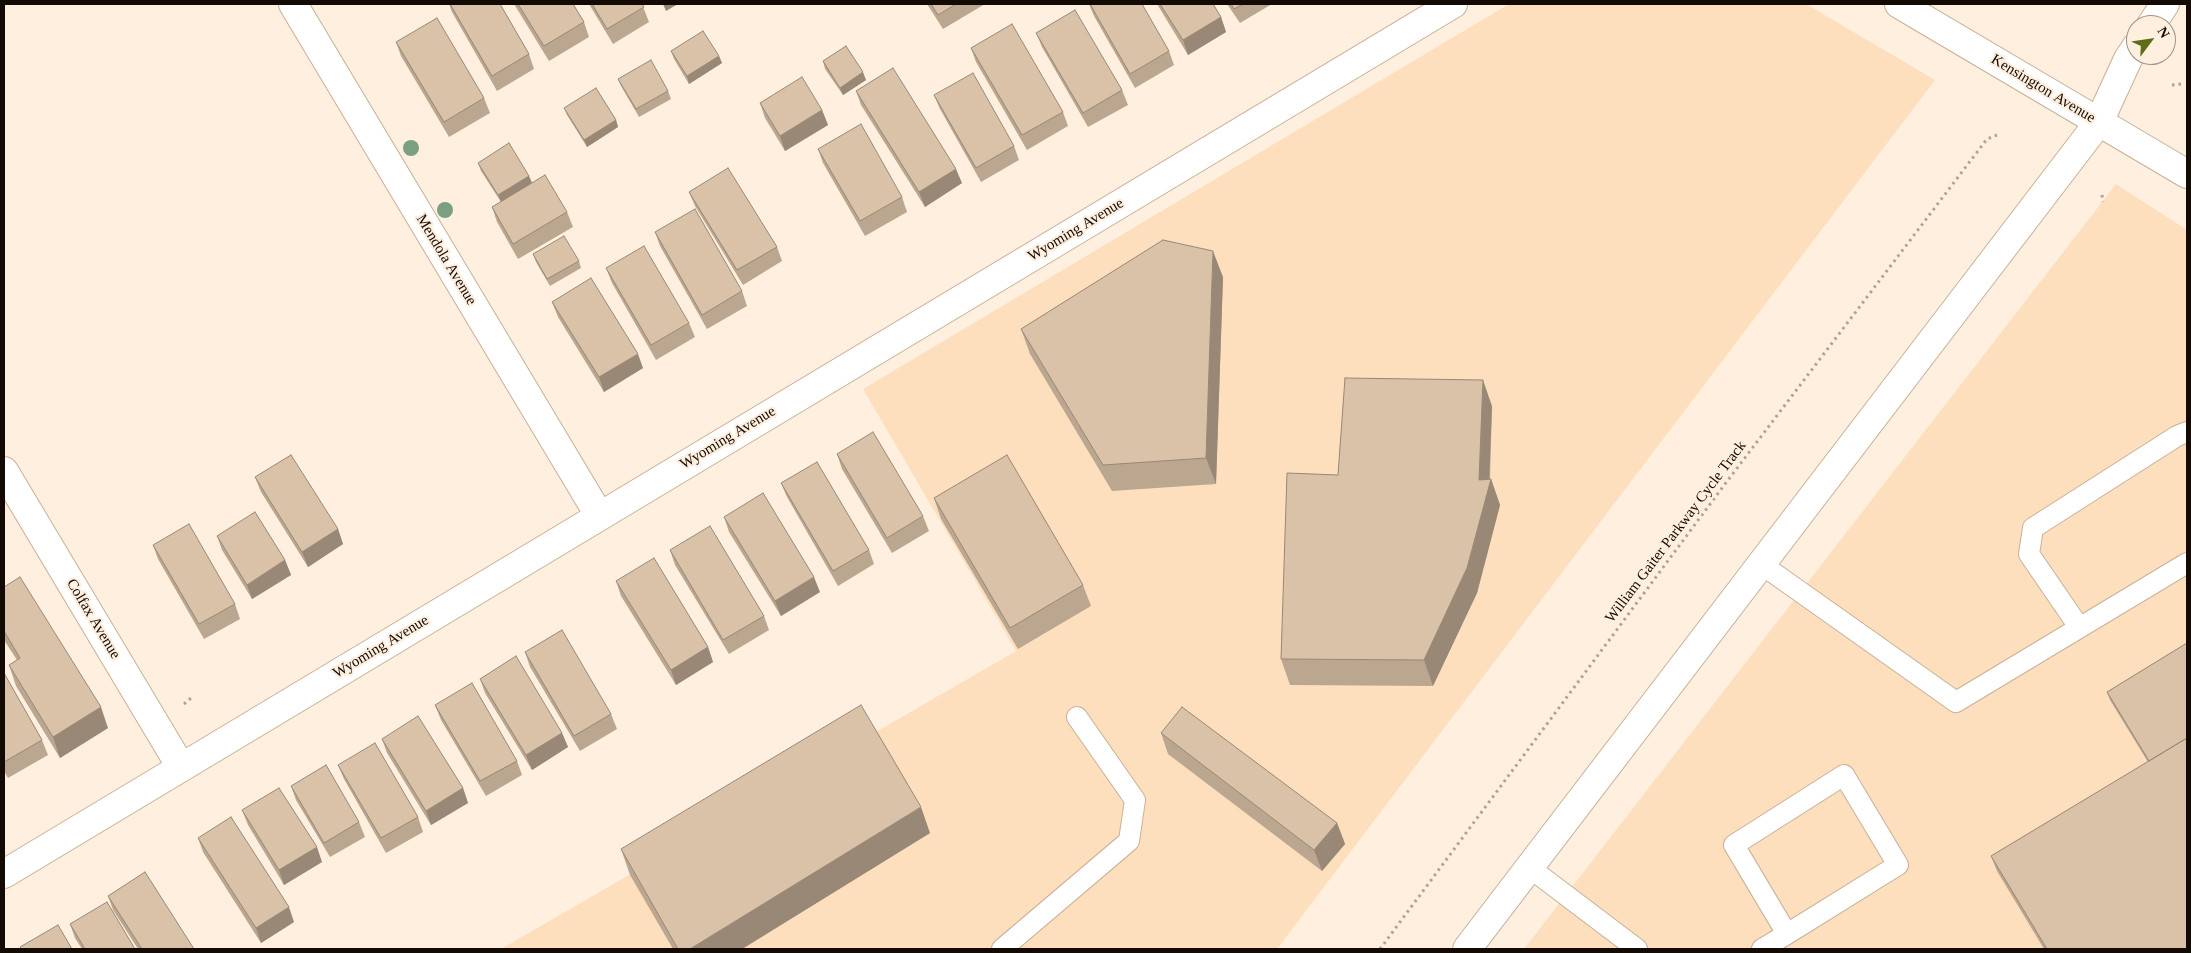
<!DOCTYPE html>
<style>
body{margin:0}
#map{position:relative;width:2191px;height:953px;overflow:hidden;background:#feefdf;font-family:Georgia,serif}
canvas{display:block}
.frame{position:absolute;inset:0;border:5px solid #120a03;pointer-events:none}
.north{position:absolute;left:2126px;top:15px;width:50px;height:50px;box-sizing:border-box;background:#feefdf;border:1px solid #a09387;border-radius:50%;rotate:59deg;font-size:14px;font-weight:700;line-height:20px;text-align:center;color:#120a03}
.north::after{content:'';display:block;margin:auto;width:18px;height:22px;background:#5f6d18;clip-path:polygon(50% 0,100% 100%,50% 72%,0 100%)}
</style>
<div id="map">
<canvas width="2191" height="953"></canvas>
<div class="frame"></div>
<div class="north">N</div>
</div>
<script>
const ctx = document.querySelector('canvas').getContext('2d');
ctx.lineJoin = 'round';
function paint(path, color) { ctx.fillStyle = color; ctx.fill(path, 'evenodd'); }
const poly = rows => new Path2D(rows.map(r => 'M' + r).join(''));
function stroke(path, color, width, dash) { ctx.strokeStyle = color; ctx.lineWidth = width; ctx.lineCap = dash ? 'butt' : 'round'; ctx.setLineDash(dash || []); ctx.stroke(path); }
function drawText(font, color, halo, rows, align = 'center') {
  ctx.font = font + ' Georgia,serif'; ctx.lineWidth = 4.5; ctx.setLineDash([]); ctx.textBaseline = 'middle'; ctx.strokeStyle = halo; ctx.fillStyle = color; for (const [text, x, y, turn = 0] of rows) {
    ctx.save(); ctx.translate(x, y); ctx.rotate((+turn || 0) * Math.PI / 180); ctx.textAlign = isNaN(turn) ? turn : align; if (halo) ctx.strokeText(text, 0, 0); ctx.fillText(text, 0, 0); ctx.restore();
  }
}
const built = poly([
 [1509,4,1806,4,1935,80,1277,949,501,949,1016,651,863,389],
 [2116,184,2187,230,2187,949,1524,949]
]);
const path = poly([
 [2172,85,2182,84],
 [2102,195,2103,202],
 [184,704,191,698],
 [1380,949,1722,488,1987,139,1997,135]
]);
const service = poly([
 [1761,564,1956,702,2187,563],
 [2079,627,2029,554,2033,528,2177,436,2187,432],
 [1530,868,1637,949],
 [1002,949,1129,841,1135,800,1077,717],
 [1762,949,1787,934,1898,865,1844,775,1734,845,1787,934]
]);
const minor = poly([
 [293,4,599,515],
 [2151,25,2165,4],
 [4,471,181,767],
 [4,874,1453,4],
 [1467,949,2099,122,2128,59,2136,47]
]);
const tertiary = poly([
 [1899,4,2187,174]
]);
const trees = [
 [411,148],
 [445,210]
];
const wall = poly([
 [449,4,500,4,529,54,534,69,497,91,452,12],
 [514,4,573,4,584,22,589,37,549,61],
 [589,4,642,4,649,22,613,44],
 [927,4,985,4,943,29],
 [1089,4,1169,51,1174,65,1135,88,1094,16],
 [1157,4,1213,4,1221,17,1226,32,1188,55],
 [1227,4,1272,4,1240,23],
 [1036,33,1122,90,1128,105,1088,127,1042,47],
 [396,42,484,98,490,113,449,137,401,56],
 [971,48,1063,112,1068,126,1027,150,976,62],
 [671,51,719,56,722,63,689,84,674,59],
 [823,61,866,80,843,95,825,69],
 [618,79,668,91,671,99,639,117,621,86],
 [856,91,962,183,925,207,861,105],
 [934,95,1014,146,1019,160,981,182,940,109],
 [760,103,822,110,828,125,785,151,765,118],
 [564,108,616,120,618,127,587,147,567,115],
 [818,149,902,197,907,212,865,236,823,163],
 [478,163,529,176,532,183,567,212,573,227,518,259,497,222,492,207,501,202,481,171],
 [689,192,777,247,782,261,743,285,695,206],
 [655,232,742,291,747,306,707,329,660,246],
 [533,254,579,261,581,268,550,286,536,262],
 [606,268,689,323,695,337,656,360,612,283],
 [1223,277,1216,484,1112,491,1030,354,1021,329],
 [552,302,643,368,604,392,558,317],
 [1492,406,1490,479,1491,479,1500,505,1477,593,1433,686,1290,685,1281,659,1338,475],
 [837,454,923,516,929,531,892,553,842,469],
 [255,477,338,529,343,544,308,567,261,492],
 [781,483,869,550,874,564,838,586,787,497],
 [934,498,1083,585,1091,606,1018,649,941,519],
 [724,517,820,592,781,616,729,532],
 [217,536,285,560,291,575,252,599,222,550],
 [153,545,235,604,240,619,204,639,158,559],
 [670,550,764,616,769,630,729,654,675,565],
 [616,581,708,647,713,662,676,685,621,596],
 [4,587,108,728,60,758,16,686,9,665,17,660,4,640],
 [2187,643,2187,949,2044,949,1997,871,1991,856,2148,762,2110,700,2107,692],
 [525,652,611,714,617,729,580,751,530,667],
 [4,673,42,740,48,755,8,778,4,771],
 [480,679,562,733,568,747,532,770,485,693],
 [435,705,517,761,522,775,486,796,441,720],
 [1161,733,1337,823,1345,844,1322,871,1168,754],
 [382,739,463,788,468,803,431,825,387,753],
 [338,765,418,817,423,832,386,853,344,779],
 [291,786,359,822,365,837,330,857,296,800],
 [242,810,322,862,284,885,248,825],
 [930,833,742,949,673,949,630,875,621,849],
 [198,838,294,922,261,943,203,852],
 [108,896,194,949,138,949,113,910],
 [70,924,135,949,82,949,75,938]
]);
const shadedWall = poly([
 [663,4,678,4,666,11],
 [1221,17,1226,32,1188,55,1183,40],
 [719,56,722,63,689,84,687,76],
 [863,72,866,80,843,95,840,88],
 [822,110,828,125,785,151,780,136],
 [616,120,618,127,587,147,584,140],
 [956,169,962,183,925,207,919,192],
 [529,176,532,183,501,202,498,195],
 [1213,251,1223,277,1216,484,1206,458],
 [638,354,643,368,604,392,599,377],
 [1483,380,1492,406,1489,485,1491,479,1500,505,1477,593,1433,686,1424,660,1479,480],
 [338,529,343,544,308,567,302,552],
 [285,560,291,575,252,599,247,585],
 [814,577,820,592,781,616,775,601],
 [708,647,713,662,676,685,671,670],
 [101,707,108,728,60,758,53,737],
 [562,733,568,747,532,770,526,755],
 [463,788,468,803,431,825,426,811],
 [921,807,930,833,742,949,690,949],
 [1337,823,1345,844,1322,871,1314,850],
 [317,847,322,862,284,885,279,870],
 [289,907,294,922,261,943,256,928]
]);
const building = poly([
 [450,4,500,4,529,54,492,76,450,4],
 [518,4,573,4,584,22,544,46,518,4],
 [592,4,642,4,644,7,607,29,592,4],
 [931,4,956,4,938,15,931,4],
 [1090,4,1142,4,1169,51,1130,74,1090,4],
 [1160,4,1213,4,1221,17,1183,40,1160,4],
 [1231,4,1243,4,1234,9,1231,4],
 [1075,10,1122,90,1083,113,1036,33,1075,10],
 [437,18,484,98,444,122,396,42,437,18],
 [1012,24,1063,112,1022,135,971,48,1012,24],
 [703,31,719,56,687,76,671,51,703,31],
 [846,46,863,72,840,88,823,61,846,46],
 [651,60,668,91,636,109,618,79,651,60],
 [893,68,956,169,919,192,856,91,893,68],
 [973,73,1014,146,976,168,934,95,973,73],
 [802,77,822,110,780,136,760,103,802,77],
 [596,88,616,120,584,140,564,108,596,88],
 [861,124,902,197,860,221,818,149,861,124],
 [509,143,529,176,498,195,478,163,509,143],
 [728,168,777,247,737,270,689,192,728,168],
 [545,175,567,212,513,244,492,207,545,175],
 [695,209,742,291,702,315,655,232,695,209],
 [564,236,579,261,547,279,533,254,564,236],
 [1163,240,1213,251,1206,458,1103,465,1021,329,1163,240],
 [644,246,689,323,651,345,606,268,644,246],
 [591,278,638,354,599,377,552,302,591,278],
 [1345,378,1483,380,1479,480,1491,479,1467,568,1424,660,1281,659,1287,473,1338,475,1345,378],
 [873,432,923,516,887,538,837,454,873,432],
 [291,455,338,529,302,552,255,477,291,455],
 [1007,455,1083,585,1010,628,934,498,1007,455],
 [817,462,869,550,833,571,781,483,817,462],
 [763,493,814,577,775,601,724,517,763,493],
 [255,512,285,560,247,585,217,536,255,512],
 [189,524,235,604,199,624,153,545,189,524],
 [710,526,764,616,723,640,670,550,710,526],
 [654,558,708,647,671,670,616,581,654,558],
 [20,577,101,707,53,737,9,665,20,658,4,631,4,587,20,577],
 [562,630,611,714,574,736,525,652,562,630],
 [2187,643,2187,738,2149,761,2107,692,2187,643],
 [516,656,562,733,526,755,480,679,516,656],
 [4,673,42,740,4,762,4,673],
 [472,683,517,761,480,781,435,705,472,683],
 [861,705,921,807,690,949,678,949,621,849,861,705],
 [1182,707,1337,823,1314,850,1161,733,1182,707],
 [418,716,463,788,426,811,382,739,418,716],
 [2187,738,2187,949,2047,949,1991,856,2187,738],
 [375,743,418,817,381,838,338,765,375,743],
 [326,765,359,822,324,843,291,786,326,765],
 [279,788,317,847,279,870,242,810,279,788],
 [231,817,289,907,256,928,198,838,231,817],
 [145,872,194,949,142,949,108,896,145,872],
 [107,902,135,949,85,949,70,924,107,902],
 [58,925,72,949,22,949,20,947,58,925]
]);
const streetNames = [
 ["Kensington Avenue",2043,89,31],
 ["Wyoming Avenue",1076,230,-31],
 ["Mendola Avenue",446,260,59],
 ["Wyoming Avenue",728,438,-31],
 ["William Gaiter Parkway Cycle Track",1676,532,-53],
 ["Colfax Avenue",93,619,59],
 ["Wyoming Avenue",381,647,-31]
];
paint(built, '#fddfbe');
stroke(service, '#c8b096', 22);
stroke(minor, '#c8b096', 30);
stroke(tertiary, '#c8b096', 30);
stroke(path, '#afa295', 3, [2.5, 4]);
stroke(service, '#fff', 20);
stroke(minor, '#fff', 28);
stroke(tertiary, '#fff', 28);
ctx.fillStyle = '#7a9f82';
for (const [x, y] of trees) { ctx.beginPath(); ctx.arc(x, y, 8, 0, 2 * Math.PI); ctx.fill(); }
paint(wall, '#bba790');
paint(shadedWall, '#988875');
paint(building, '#d9c2a7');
stroke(building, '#988875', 1);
drawText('15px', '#120a03', '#feefdf', streetNames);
</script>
